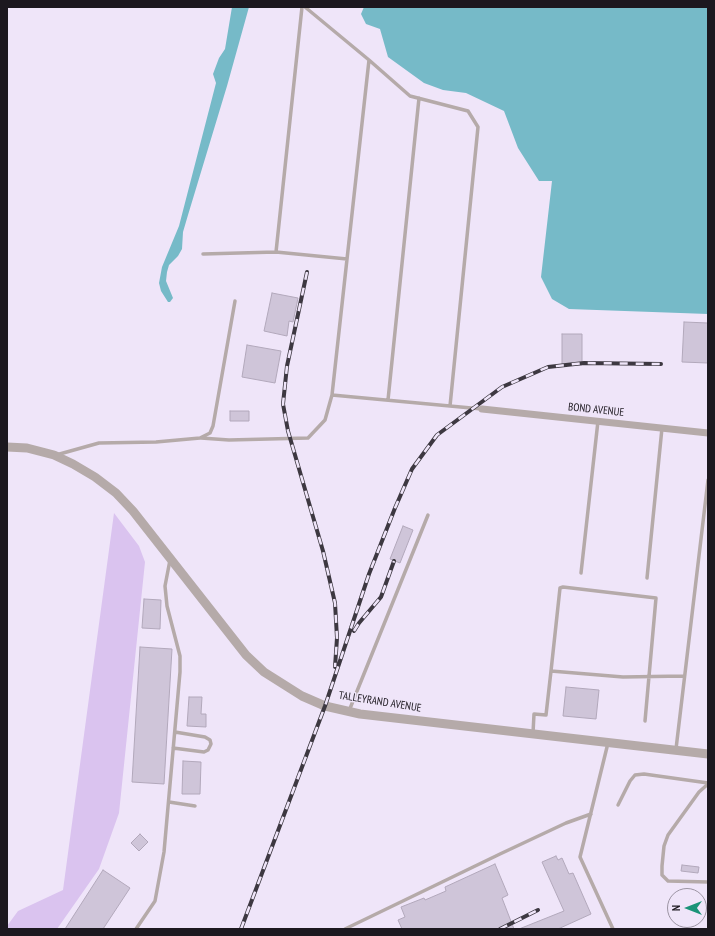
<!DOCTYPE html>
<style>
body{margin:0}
#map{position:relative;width:715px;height:936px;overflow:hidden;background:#efe5f9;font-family:"PT Sans Narrow",sans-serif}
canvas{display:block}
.frame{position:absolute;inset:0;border:8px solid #1c181f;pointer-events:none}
.north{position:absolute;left:667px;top:888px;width:40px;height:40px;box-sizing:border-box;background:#efe5f9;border:1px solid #9b93a2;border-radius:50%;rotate:270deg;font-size:11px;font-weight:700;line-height:16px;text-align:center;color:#1c181f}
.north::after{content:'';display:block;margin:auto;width:14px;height:18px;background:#1a9378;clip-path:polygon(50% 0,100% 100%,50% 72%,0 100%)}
</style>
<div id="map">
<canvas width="715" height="936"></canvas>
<div class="frame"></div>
<div class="north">N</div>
</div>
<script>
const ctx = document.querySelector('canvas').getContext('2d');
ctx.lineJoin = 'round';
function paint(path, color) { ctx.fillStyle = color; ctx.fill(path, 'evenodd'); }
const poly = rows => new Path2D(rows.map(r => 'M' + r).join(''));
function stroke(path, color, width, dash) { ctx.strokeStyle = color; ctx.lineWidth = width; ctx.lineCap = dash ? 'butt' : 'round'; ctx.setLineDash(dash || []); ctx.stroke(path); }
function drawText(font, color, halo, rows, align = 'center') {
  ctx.font = font + ' "PT Sans Narrow",sans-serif'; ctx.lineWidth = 3; ctx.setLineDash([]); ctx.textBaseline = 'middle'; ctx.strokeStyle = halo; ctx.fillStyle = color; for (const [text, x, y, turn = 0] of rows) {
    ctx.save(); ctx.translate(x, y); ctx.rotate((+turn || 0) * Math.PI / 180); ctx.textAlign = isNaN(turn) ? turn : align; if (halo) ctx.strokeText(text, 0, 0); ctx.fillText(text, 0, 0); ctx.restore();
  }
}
const green = poly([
 [114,513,139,546,145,562,119,813,99,869,57,929,7,929,7,926,18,911,63,890]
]);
const water = poly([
 [232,7,249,7,227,86,188,215,183,232,182,249,178,256,169,265,167,272,166,281,173,298,170,302,168,302,161,291,159,283,162,267,179,226,216,83,213,74,219,58,225,49],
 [364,7,708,7,708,314,569,309,552,299,541,277,552,181,539,181,518,148,504,111,466,93,443,90,424,83,388,57,380,29,366,24,361,14]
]);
const building = poly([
 [272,293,298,298,293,322,289,321,287,336,264,331,272,293],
 [684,322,708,323,708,363,682,362,684,322],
 [562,334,582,334,582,365,562,365,562,334],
 [247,345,281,351,275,383,242,377,247,345],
 [230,411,249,411,249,421,230,421,230,411],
 [403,526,413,530,400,563,390,559,403,526],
 [144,599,161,600,160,629,142,628,144,599],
 [140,647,172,649,164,784,132,782,140,647],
 [566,687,599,690,596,719,563,716,566,687],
 [189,697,202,697,201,714,206,714,206,727,187,726,189,697],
 [183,761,201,762,200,794,182,794,183,761],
 [140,834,148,842,139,851,131,843,140,834],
 [556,856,558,860,562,858,569,874,573,873,591,914,558,929,519,929,564,911,542,862,556,856],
 [495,864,508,895,502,898,514,929,402,929,398,920,405,917,401,907,424,898,425,900,446,891,445,887,495,864],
 [682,865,699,867,698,873,681,871,682,865],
 [103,870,130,888,103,929,65,929,103,870]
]);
const service = poly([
 [302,7,276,252,347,259],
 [305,7,369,60,332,395,482,409],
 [369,60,410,96,468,111,478,127,450,406],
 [203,254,276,252],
 [388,400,419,98],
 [201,438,229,440,308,438,325,420,332,395],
 [56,455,99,443,156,442,200,438,210,433,213,426,235,301],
 [581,573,598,421],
 [647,578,662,428],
 [551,671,560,588,563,587,656,598,645,721],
 [349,711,428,515],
 [533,733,534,714,546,715,551,671,623,677,684,676],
 [608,743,580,857,613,929],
 [173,748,204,752,208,750,211,744,210,740,205,737,175,732],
 [676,749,708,480],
 [708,784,699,792,668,835,664,846,662,866,662,875,668,881,708,882],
 [169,802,195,806],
 [618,805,630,781,635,775,644,774,708,783],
 [136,929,155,901,164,852,180,672,180,656,167,606,165,586,170,560],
 [345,929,500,854,566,823,591,814]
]);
const minor = poly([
 [482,409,708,433]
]);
const tertiary = poly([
 [7,447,27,448,54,455,73,464,95,477,116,493,133,511,246,655,264,672,302,696,325,706,360,714,708,754]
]);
const rail = poly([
 [307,272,287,366,283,404,288,431,323,551,335,603,337,638,335,667],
 [354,631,359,623,381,597,394,561],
 [241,929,325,706,369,574,395,508,412,469,437,435,502,387,548,367,584,363,661,364],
 [500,929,538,910]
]);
const streetNames = [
 ["BOND AVENUE",596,410,6],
 ["TALLEYRAND AVENUE",380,702,9]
];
paint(green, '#dac3ef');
paint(water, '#76bac8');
paint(building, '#cfc5d9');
stroke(building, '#b2a8bb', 1);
stroke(service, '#b5aaa9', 3.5);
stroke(minor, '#b5aaa9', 7);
stroke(tertiary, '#b5aaa9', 9);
stroke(rail, '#3d3841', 4);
stroke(rail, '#efe5f9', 2.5, [8]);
drawText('11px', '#1c181f', '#efe5f9', streetNames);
</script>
